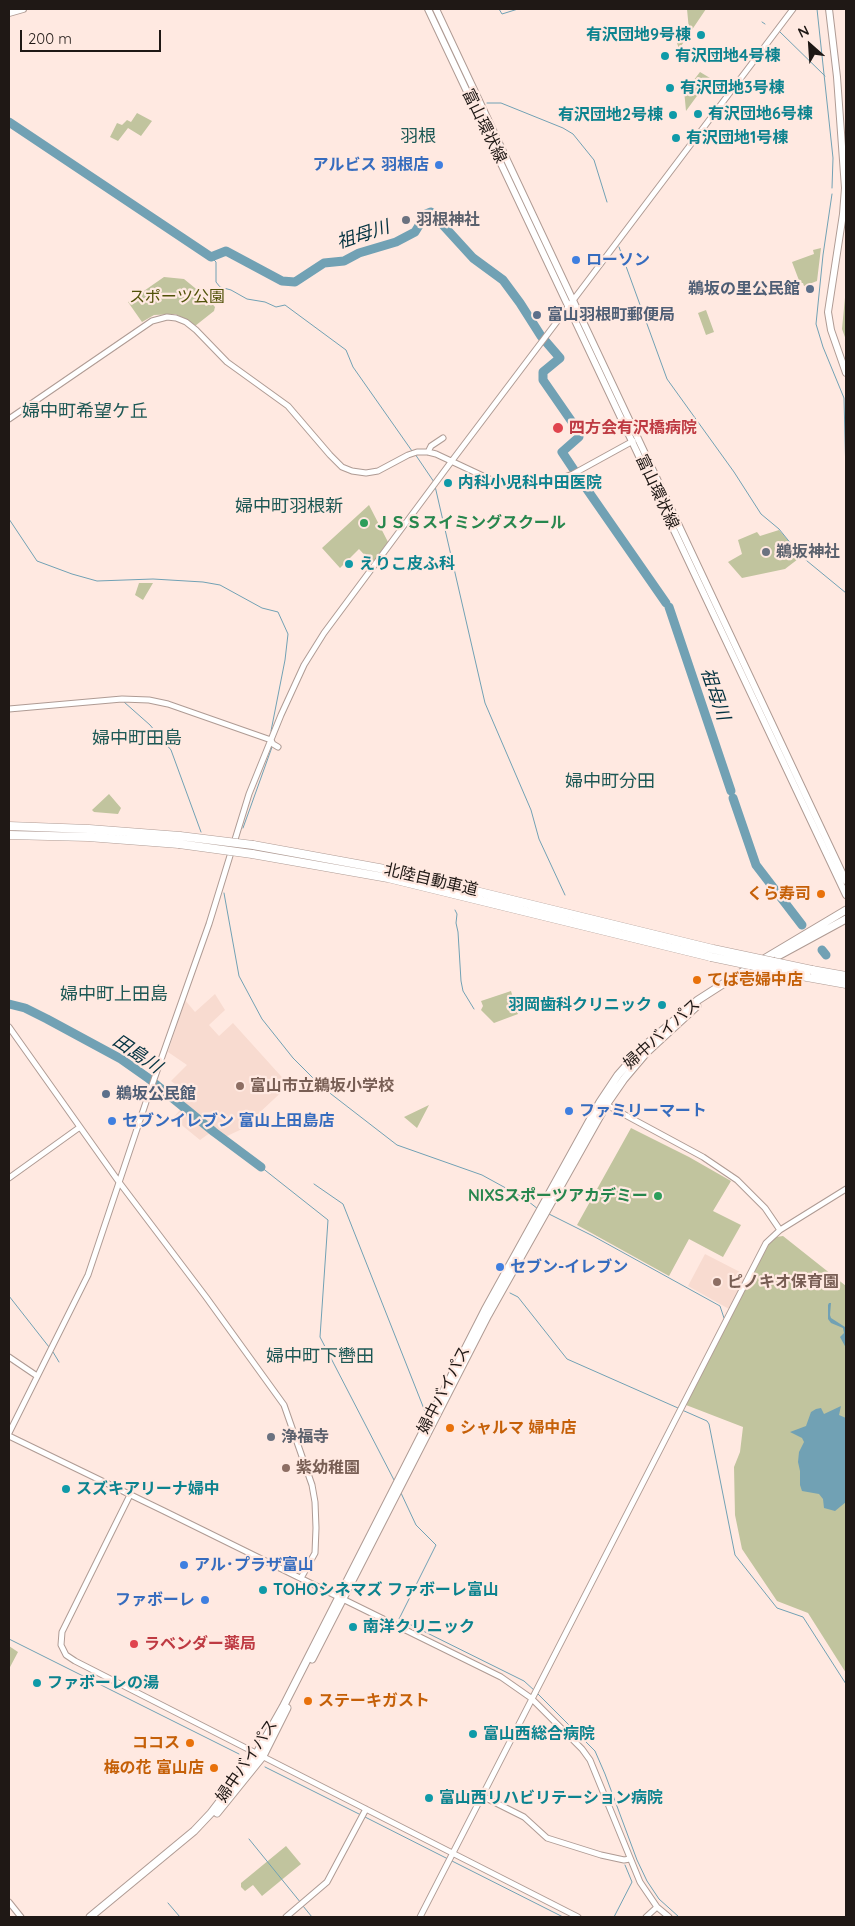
<!DOCTYPE html>
<meta charset="utf-8">
<style>
body{margin:0}
#map{position:relative;width:855px;height:1926px;overflow:hidden;background:#ffe9e1;font-family:Quicksand,sans-serif}
canvas{display:block}
.frame{position:absolute;inset:0;border:10px solid #1f1815;pointer-events:none}
.north{position:absolute;left:785px;top:20px;width:50px;height:50px;-webkit-text-stroke:4px #ffe9e1;paint-order:stroke;rotate:334deg;font-size:14px;font-weight:700;line-height:20px;text-align:center;color:#1f1815}
.north::after{content:'';display:block;margin:auto;width:18px;height:22px;background:#1f1815;clip-path:polygon(50% 0,100% 100%,50% 72%,0 100%)}
.scale{position:absolute;left:20px;top:30px;width:141px;height:22px;box-sizing:border-box;border:2px solid #1f1815;border-top:0;padding-left:6px;font-size:15px;line-height:18px;white-space:nowrap;color:#1f1815;-webkit-text-stroke:4px #ffe9e1;paint-order:stroke}
</style>
<div id="map">
<canvas width="855" height="1926"></canvas>
<div class="frame"></div>
<div class="north">N</div>
<div class="scale">200 m</div>
</div>
<script>
const ctx = document.querySelector('canvas').getContext('2d');
ctx.lineJoin = 'round';
function paint(path, color) { ctx.fillStyle = color; ctx.fill(path, 'evenodd'); }
const poly = rows => new Path2D(rows.map(r => 'M' + r).join(''));
function stroke(path, color, width, dash) { ctx.strokeStyle = color; ctx.lineWidth = width; ctx.lineCap = dash ? 'butt' : 'round'; ctx.setLineDash(dash || []); ctx.stroke(path); }
function drawText(font, color, halo, rows, align = 'center') {
  ctx.font = font + ' Quicksand,"Noto Sans JP",sans-serif'; ctx.lineWidth = 4.5; ctx.setLineDash([]); ctx.textBaseline = 'middle'; ctx.strokeStyle = halo; ctx.fillStyle = color; for (const [text, x, y, turn = 0] of rows) {
    ctx.save(); ctx.translate(x, y); ctx.rotate((+turn || 0) * Math.PI / 180); ctx.textAlign = isNaN(turn) ? turn : align; if (halo) ctx.strokeText(text, 0, 0); ctx.fillText(text, 0, 0); ctx.restore();
  }
}
const built = poly([
 [215,994,225,1010,209,1025,219,1036,233,1023,289,1085,242,1129,225,1137,214,1130,200,1140,173,1118,186,1103,178,1097,183,1090,171,1081,187,1065,168,1052,185,1000,195,1012],
 [705,1254,740,1272,745,1279,729,1309,688,1286]
]);
const green = poly([
 [687,9,706,9,679,49,674,34,689,30],
 [700,72,710,78,686,111,683,79,690,85],
 [137,113,152,121,141,136,128,128,118,141,110,137,117,123,122,125,127,120,131,122],
 [821,248,817,281,804,286,803,283,800,283,792,262,814,254,813,250],
 [164,277,184,279,206,297,215,307,214,311,195,326,186,319,175,314,154,315,142,322,128,302],
 [846,287,846,340,842,329],
 [706,310,714,332,706,335,698,313],
 [369,505,388,542,372,563,359,549,340,568,322,548],
 [779,530,802,556,785,569,742,578,728,562,742,554,738,540,757,532,760,536],
 [139,583,153,583,143,600,135,595],
 [109,794,121,808,118,814,94,812,92,810],
 [511,991,518,1014,494,1023,481,1010,483,1006,481,1001],
 [429,1105,417,1128,404,1117],
 [631,1128,689,1157,731,1181,713,1211,741,1225,723,1257,689,1239,669,1276,577,1225],
 [783,1236,846,1286,846,1673,808,1613,777,1601,742,1549,735,1515,734,1467,740,1452,743,1427,686,1405,768,1245,776,1237],
 [9,1646,18,1652,9,1669],
 [286,1846,301,1864,262,1896,253,1885,245,1891,241,1887,241,1883]
]);
const water = poly([
 [829,1303,831,1303,830,1315,831,1318,845,1327,846,1330,845,1339,846,1348,840,1337,844,1333,843,1328,831,1323,828,1319,828,1305],
 [841,1406,839,1415,846,1418,846,1502,835,1511,824,1508,823,1499,819,1494,802,1491,800,1485,800,1471,798,1462,799,1452,804,1442,802,1438,790,1432,806,1426,811,1412,816,1409,821,1408,824,1414]
]);
const stream = poly([
 [499,9,502,14,518,9],
 [817,9,833,158,832,188],
 [762,22,765,24],
 [780,32,825,76],
 [487,103,501,103,563,128,573,134,594,160,607,202],
 [832,194,823,255,816,324,823,347,844,398,846,476],
 [619,247,667,379,734,472,761,514,779,529,801,556,846,593],
 [211,257,216,262,216,282,220,287,231,290,247,299,265,302,276,307,285,305,346,350,353,367,412,451],
 [415,454,434,482],
 [435,486,485,703,531,810,539,839,565,895],
 [9,519,37,561,72,574,97,581,153,579,203,582,220,585,262,608,278,612,288,634,285,660,271,731],
 [124,702,150,725,171,750,201,832],
 [243,828,272,747],
 [224,893,239,976,262,1019,293,1058,322,1087,397,1145,482,1175,524,1198,538,1209],
 [455,910,457,914,456,923,458,932,461,981,463,991,474,1009],
 [261,1167,328,1220,320,1337,394,1480],
 [314,1184,343,1204,426,1414],
 [549,1214,593,1236,720,1306,724,1318],
 [510,1293,518,1297,567,1359,678,1408],
 [9,1296,49,1347],
 [53,1352,59,1362],
 [682,1410,707,1421,709,1424,735,1555,777,1608,803,1617,846,1684],
 [401,1493,416,1525,436,1545,399,1619,524,1681,535,1691],
 [9,1639,239,1754],
 [538,1694,595,1751,605,1774,637,1860,647,1881,659,1899,679,1917],
 [265,1767,361,1815],
 [365,1817,448,1859],
 [249,1839,301,1903],
 [452,1861,563,1917],
 [168,1903,180,1917],
 [303,1906,312,1917],
 [614,1917,632,1882,625,1865]
]);
const river = poly([
 [9,122,211,257,226,251,282,281,295,282,324,263,344,261,359,253,396,242,415,232,426,214,431,212,473,258,503,280,520,303,541,336,560,358,543,372,543,380,579,432,579,437,562,452,574,470],
 [577,475,666,603],
 [669,607,731,791],
 [733,798,756,865,802,925],
 [822,950,826,955],
 [9,1004,25,1008,47,1019,121,1059,148,1078,214,1132,261,1167]
]);
const tertiary = poly([
 [9,419,152,321,167,317,176,318,186,322,196,330,227,362,288,406,330,455,342,467,352,471,366,473,378,471,408,455,417,452,428,452,436,454,498,483,524,485,550,482,573,474,633,441],
 [428,452,431,446,443,438],
 [9,709,122,699,149,700,168,704,271,740,273,744,278,747],
 [9,1027,119,1182,206,1297,284,1405,312,1485,315,1502,316,1528,315,1553,301,1578],
 [603,1103,703,1157,737,1180,765,1208,780,1230],
 [9,1178,80,1127],
 [9,1357,37,1376],
 [9,1433,88,1275,146,1102,209,924,249,794,281,715,304,665,324,633,451,462,793,9],
 [9,1436,164,1511,501,1677,531,1698,582,1749,590,1760,640,1882,657,1907,669,1917],
 [130,1495,62,1632,61,1645,66,1655,75,1661,578,1917],
 [482,1796,524,1817,547,1838,601,1855,624,1860,630,1859],
 [9,1902,21,1917],
 [286,1917,327,1882,366,1809],
 [420,1917,766,1243,780,1230,846,1189],
 [646,1917,657,1907]
]);
const primary = poly([
 [428,9,846,895],
 [436,9,846,881],
 [829,9,837,77,845,188,843,214,828,312,831,330,846,373],
 [9,13,23,9]
]);
const trunk = poly([
 [778,956,846,919],
 [312,1659,488,1315,606,1105,624,1079,646,1053,697,1006],
 [217,1813,263,1756,287,1708],
 [90,1917,194,1831,211,1813,257,1753,283,1707,485,1310,600,1102,618,1075,641,1049,698,1000,737,975,846,910]
]);
const motorway = poly([
 [9,826,89,829,180,836],
 [9,835,88,837,179,844],
 [253,845,390,870,713,949],
 [252,854,388,878,711,957],
 [812,970,846,976],
 [807,977,846,984]
]);
const motorwayBridge = poly([
 [180,836,253,845],
 [179,844,252,854],
 [713,949,812,970],
 [711,957,807,977]
]);
const markers = [
 [701,35,5,"#0f9aa8"],
 [665,56,5,"#0f9aa8"],
 [670,88,5,"#0f9aa8"],
 [698,114,5,"#0f9aa8"],
 [673,115,5,"#0f9aa8"],
 [676,138,5,"#0f9aa8"],
 [439,165,5,"#3f7fe0"],
 [406,220,5,"#6b7280"],
 [576,260,5,"#3f7fe0"],
 [810,289,5,"#5c6f8a"],
 [537,315,5,"#5c6f8a"],
 [558,428,6,"#e0444e"],
 [448,483,5,"#0f9aa8"],
 [364,523,5,"#2e9e5b"],
 [766,552,5,"#6b7280"],
 [349,564,5,"#0f9aa8"],
 [821,894,5,"#e8710a"],
 [697,980,5,"#e8710a"],
 [662,1005,5,"#0f9aa8"],
 [240,1086,5,"#8d6e63"],
 [106,1094,5,"#5c6f8a"],
 [569,1111,5,"#3f7fe0"],
 [112,1121,5,"#3f7fe0"],
 [658,1196,5,"#2e9e5b"],
 [500,1267,5,"#3f7fe0"],
 [717,1282,5,"#8d6e63"],
 [450,1428,5,"#e8710a"],
 [271,1437,5,"#6b7280"],
 [286,1468,5,"#8d6e63"],
 [66,1489,5,"#0f9aa8"],
 [184,1565,5,"#3f7fe0"],
 [263,1590,5,"#0f9aa8"],
 [205,1600,5,"#3f7fe0"],
 [353,1627,5,"#0f9aa8"],
 [134,1644,5,"#e0444e"],
 [37,1683,5,"#0f9aa8"],
 [308,1701,5,"#e8710a"],
 [473,1734,5,"#0f9aa8"],
 [190,1743,5,"#e8710a"],
 [214,1768,5,"#e8710a"],
 [429,1798,5,"#0f9aa8"]
];
const cultureNames = [
 ["有沢団地9号棟",691,35,"right"],
 ["有沢団地4号棟",675,56],
 ["有沢団地3号棟",680,88],
 ["有沢団地6号棟",708,114],
 ["有沢団地2号棟",663,115,"right"],
 ["有沢団地1号棟",686,138],
 ["内科小児科中田医院",458,483],
 ["えりこ皮ふ科",359,564],
 ["羽岡歯科クリニック",652,1005,"right"],
 ["スズキアリーナ婦中",76,1489],
 ["TOHOシネマズ ファボーレ富山",273,1590],
 ["南洋クリニック",363,1627],
 ["ファボーレの湯",47,1683],
 ["富山西総合病院",483,1734],
 ["富山西リハビリテーション病院",439,1798]
];
const streetNames = [
 ["富山環状線",484,126,64],
 ["富山環状線",657,492,65],
 ["北陸自動車道",431,880,13],
 ["婦中バイパス",662,1034,-42],
 ["婦中バイパス",444,1390,-63],
 ["婦中バイパス",247,1761,-56]
];
const shopNames = [
 ["アルビス 羽根店",429,165,"right"],
 ["ローソン",586,260],
 ["ファミリーマート",579,1111],
 ["セブンイレブン 富山上田島店",122,1121],
 ["セブン-イレブン",510,1267],
 ["アル･プラザ富山",194,1565],
 ["ファボーレ",195,1600,"right"]
];
const worshipNames = [
 ["羽根神社",416,220],
 ["鵜坂神社",776,552],
 ["浄福寺",281,1437]
];
const serviceNames = [
 ["鵜坂の里公民館",800,289,"right"],
 ["富山羽根町郵便局",547,315],
 ["鵜坂公民館",116,1094]
];
const parkNames = [
 ["スポーツ公園",177,297]
];
const healthNames = [
 ["四方会有沢橋病院",569,428],
 ["ラベンダー薬局",144,1644]
];
const leisureNames = [
 ["ＪＳＳスイミングスクール",374,523],
 ["NIXSスポーツアカデミー",648,1196,"right"]
];
const foodNames = [
 ["くら寿司",811,894],
 ["てば壱婦中店",707,980,"left"],
 ["シャルマ 婦中店",460,1428,"left"],
 ["ステーキガスト",318,1701,"left"],
 ["ココス",180,1743],
 ["梅の花 富山店",204,1768]
];
const educationNames = [
 ["富山市立鵜坂小学校",250,1086],
 ["ピノキオ保育園",727,1282],
 ["紫幼稚園",296,1468]
];
const neighbourhoodNames = [
 ["羽根",418,137],
 ["婦中町希望ケ丘",85,412],
 ["婦中町羽根新",289,507],
 ["婦中町田島",137,739],
 ["婦中町分田",610,782],
 ["婦中町上田島",114,995],
 ["婦中町下轡田",320,1357]
];
const waterNames = [
 ["祖母川",363,235,-18],
 ["祖母川",715,694,71],
 ["田島川",137,1054,34]
];
paint(built, '#f8dbd0');
paint(green, '#c1c49e');
paint(water, '#71a1b4');
stroke(stream, '#71a1b4', 1);
stroke(river, '#71a1b4', 9);
stroke(tertiary, '#af9b94', 7);
stroke(primary, '#af9b94', 8);
stroke(trunk, '#af9b94', 9);
stroke(motorway, '#af9b94', 9);
stroke(tertiary, '#fff', 5);
stroke(primary, '#fff', 6);
stroke(trunk, '#fff', 7);
stroke(motorway, '#fff', 8);
stroke(motorwayBridge, '#af9b94', 9, []);
stroke(motorwayBridge, '#fff', 8);
for (const [x, y, r, color] of markers) { const dot = new Path2D(); dot.arc(x, y, r, 0, 2 * Math.PI); ctx.fillStyle = color; ctx.fill(dot); stroke(dot, '#ffe9e1', 2); }
drawText('bold 16px', '#0d838f', '#ffe9e1', cultureNames, 'left');
drawText('16px', '#1f1815', '#ffe9e1', streetNames);
drawText('bold 16px', '#366cbe', '#ffe9e1', shopNames, 'left');
drawText('bold 16px', '#5b616d', '#ffe9e1', worshipNames, 'left');
drawText('bold 16px', '#4e5e75', '#ffe9e1', serviceNames, 'left');
drawText('16px', '#515209', '#ffe9e1', parkNames);
drawText('bold 16px', '#be3a42', '#ffe9e1', healthNames, 'left');
drawText('bold 16px', '#27864d', '#ffe9e1', leisureNames, 'left');
drawText('bold 16px', '#c56008', '#ffe9e1', foodNames, 'right');
drawText('bold 16px', '#785e54', '#ffe9e1', educationNames, 'left');
drawText('18px', '#1d5855', '#ffe9e1', neighbourhoodNames);
drawText('italic 18px', '#02313f', '#ffe9e1', waterNames);
</script>
